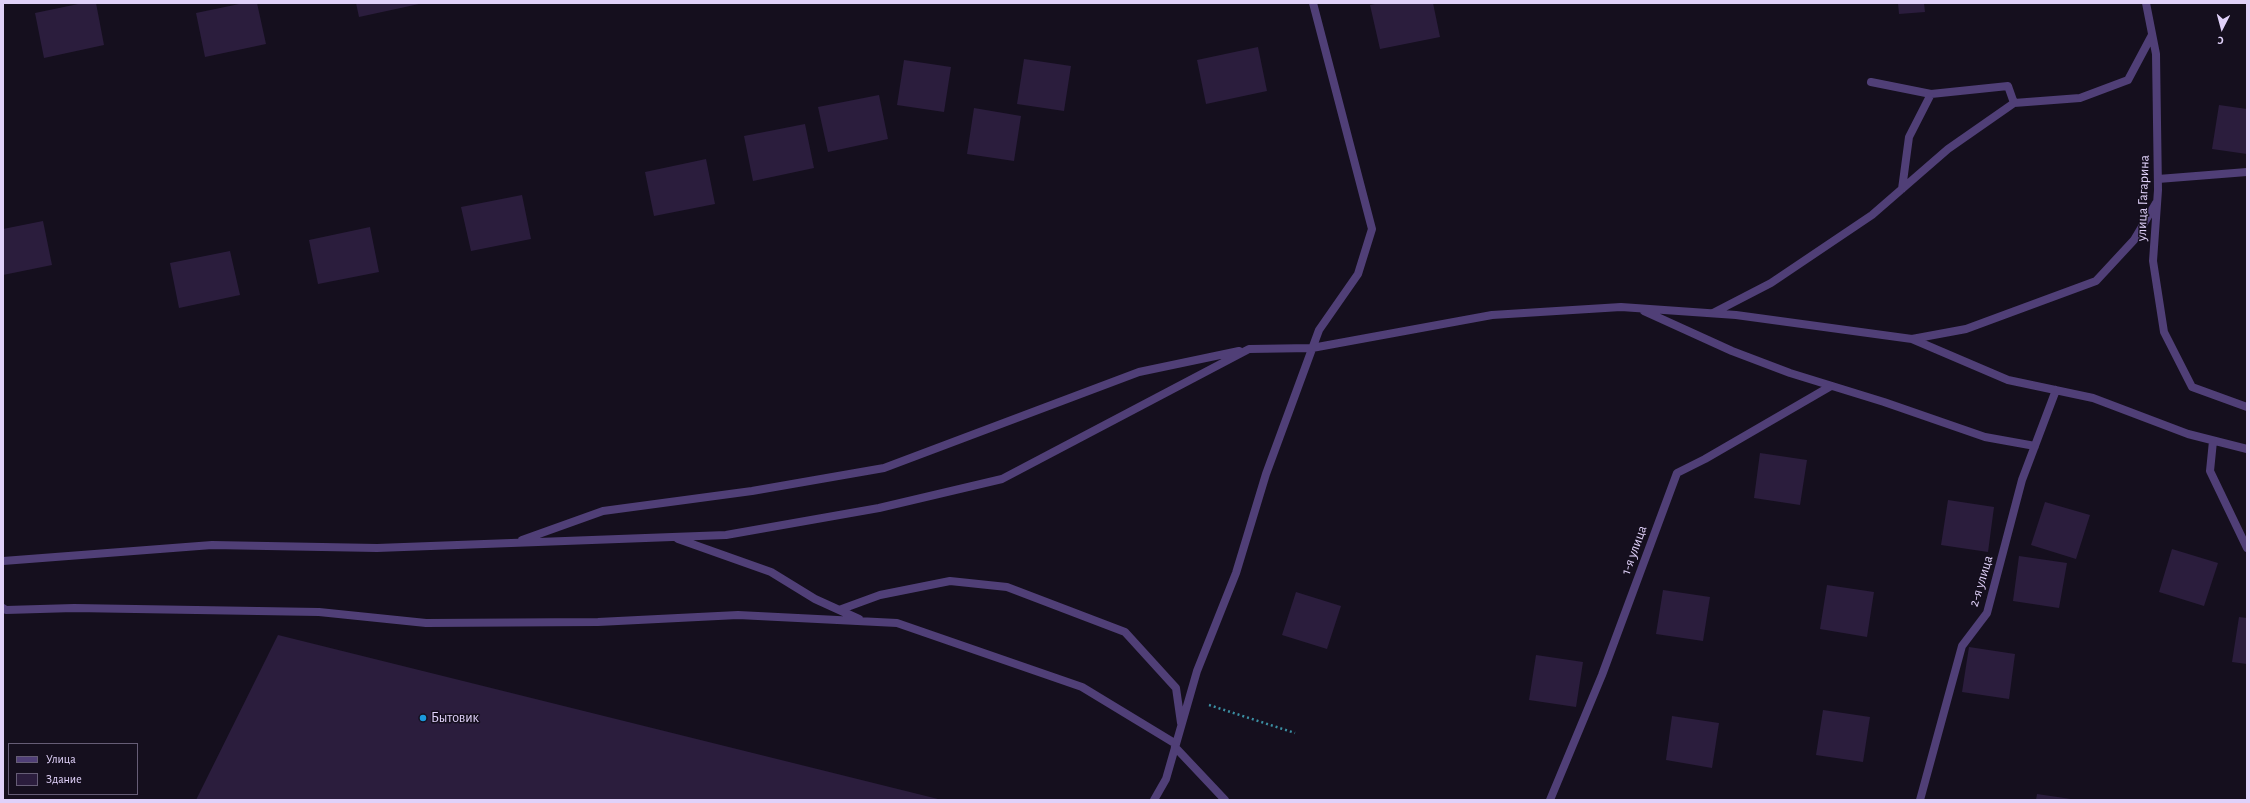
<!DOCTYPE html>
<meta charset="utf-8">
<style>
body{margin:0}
#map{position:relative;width:2250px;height:803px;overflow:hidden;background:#150f1e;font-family:"Alegreya Sans",sans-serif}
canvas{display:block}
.frame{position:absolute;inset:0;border:4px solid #e0d1f9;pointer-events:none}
.legend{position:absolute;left:8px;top:743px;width:130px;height:52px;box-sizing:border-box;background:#150f1e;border:1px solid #665d76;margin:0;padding:5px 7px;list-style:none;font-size:12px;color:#e0d1f9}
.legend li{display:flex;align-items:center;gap:8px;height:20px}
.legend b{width:20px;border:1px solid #665d76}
.north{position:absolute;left:2202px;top:8px;width:40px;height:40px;-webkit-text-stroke:3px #150f1e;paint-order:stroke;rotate:186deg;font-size:11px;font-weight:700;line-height:16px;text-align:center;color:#e0d1f9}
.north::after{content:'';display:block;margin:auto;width:14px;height:18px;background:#e0d1f9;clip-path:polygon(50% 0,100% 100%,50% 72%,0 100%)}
</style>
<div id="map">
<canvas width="2250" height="803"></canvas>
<div class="frame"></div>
<ul class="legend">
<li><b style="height:5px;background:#503f77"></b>Улица</li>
<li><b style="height:11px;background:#2b1d3d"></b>Здание</li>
</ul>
<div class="north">С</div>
</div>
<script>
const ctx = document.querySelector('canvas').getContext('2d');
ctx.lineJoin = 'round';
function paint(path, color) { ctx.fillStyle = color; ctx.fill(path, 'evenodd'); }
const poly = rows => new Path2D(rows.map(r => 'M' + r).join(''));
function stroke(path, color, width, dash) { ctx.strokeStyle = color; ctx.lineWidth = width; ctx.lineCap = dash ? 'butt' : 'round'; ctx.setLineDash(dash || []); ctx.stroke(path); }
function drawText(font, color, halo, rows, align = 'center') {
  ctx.font = font + ' "Alegreya Sans",sans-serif'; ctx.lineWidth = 3; ctx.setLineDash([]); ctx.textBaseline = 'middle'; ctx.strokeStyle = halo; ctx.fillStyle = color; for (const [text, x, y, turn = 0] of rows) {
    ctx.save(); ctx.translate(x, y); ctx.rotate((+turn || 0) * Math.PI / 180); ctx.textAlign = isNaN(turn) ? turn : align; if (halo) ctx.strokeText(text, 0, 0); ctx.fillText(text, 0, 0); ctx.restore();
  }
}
const building = poly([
 [83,3,96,3,104,45,44,58,35,13],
 [244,3,257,3,266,44,205,57,196,13],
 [356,3,419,3,419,4,359,17],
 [1380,3,1433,3,1440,37,1380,49,1370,5],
 [1898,3,1924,3,1925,12,1899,14],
 [1258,47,1267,91,1206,104,1197,60],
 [1024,59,1071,66,1064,111,1017,104],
 [904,60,951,67,944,112,897,105],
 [879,95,888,139,828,152,818,107],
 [2219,105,2247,109,2247,154,2212,149],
 [974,108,1021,116,1014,161,967,154],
 [805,124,814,168,753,181,744,136],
 [706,159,715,204,654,216,645,172],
 [522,195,531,239,471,251,461,207],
 [43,221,52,265,3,275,3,229],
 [370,227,379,272,318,284,309,240],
 [230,251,240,295,179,308,170,263],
 [1760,453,1807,460,1800,505,1754,498],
 [1948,500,1994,507,1988,552,1941,545],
 [2045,502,2090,515,2076,559,2031,545],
 [2172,549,2218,563,2204,606,2159,592],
 [2019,556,2067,563,2059,608,2013,601],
 [1827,585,1874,592,1867,637,1820,629],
 [1663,590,1710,597,1703,641,1656,634],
 [1296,592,1341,606,1327,649,1282,635],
 [2239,617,2247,618,2247,664,2232,662],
 [278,635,938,799,938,800,196,800],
 [1969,647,2015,654,2009,699,1962,692],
 [1536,655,1583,662,1576,707,1529,700],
 [1823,710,1870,717,1863,762,1816,755],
 [1672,716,1719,723,1712,768,1666,760],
 [2037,794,2071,799,2071,800,2036,800]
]);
const path = poly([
 [1209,705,1295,733]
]);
const street = poly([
 [2146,3,2156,54,2158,190,2153,261,2164,332,2192,387,2247,407],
 [1871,82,1931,94,1909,137,1902,189],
 [1931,94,2008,86,2014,103],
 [2158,179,2247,172],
 [1644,311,1732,351,1790,373,1884,402,1985,437,2035,446],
 [1713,313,1771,283,1872,215,1948,149,2014,103,2080,98,2128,80,2152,35],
 [1912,339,1966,329,2096,281,2134,240,2156,203],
 [2213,441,2210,471,2247,548],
 [678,539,771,572,815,599,859,619],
 [522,540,603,511,752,491,884,468,1139,372,1239,351],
 [3,561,212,545,377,548,726,535,879,508,1002,479,1249,349,1312,348,1492,315,1621,307,1736,315,1912,339,2008,380,2093,398,2188,434,2247,449],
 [3,608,6,610,74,608,319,612,426,623,598,622,738,615,897,623,1082,687,1176,744],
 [839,610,880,595,950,581,1007,587,1125,632,1176,688,1181,723],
 [1175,747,1225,800],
 [1154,800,1166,779,1197,671,1236,573,1266,474,1319,330,1358,274,1372,229,1313,3],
 [1550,800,1602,675,1677,473,1705,459,1831,386],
 [1920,800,1962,646,1987,613,2022,480,2056,390]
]);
const markers = [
 [423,718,4,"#1b98dc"]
];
const streetNames = [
 ["улица Гагарина",2143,198,-88],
 ["1-я улица",1634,550,-70],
 ["2-я улица",1981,581,-73]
];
const poiNames = [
 ["Бытовик",431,718]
];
paint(building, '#2b1d3d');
stroke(path, '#3c8fa3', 2.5, [2, 3]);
stroke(street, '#503f77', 8);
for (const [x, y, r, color] of markers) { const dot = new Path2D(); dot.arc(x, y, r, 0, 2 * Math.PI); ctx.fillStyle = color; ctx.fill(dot); stroke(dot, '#150f1e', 1.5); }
drawText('14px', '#e0d1f9', '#150f1e', streetNames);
drawText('14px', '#e0d1f9', '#150f1e', poiNames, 'left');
</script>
